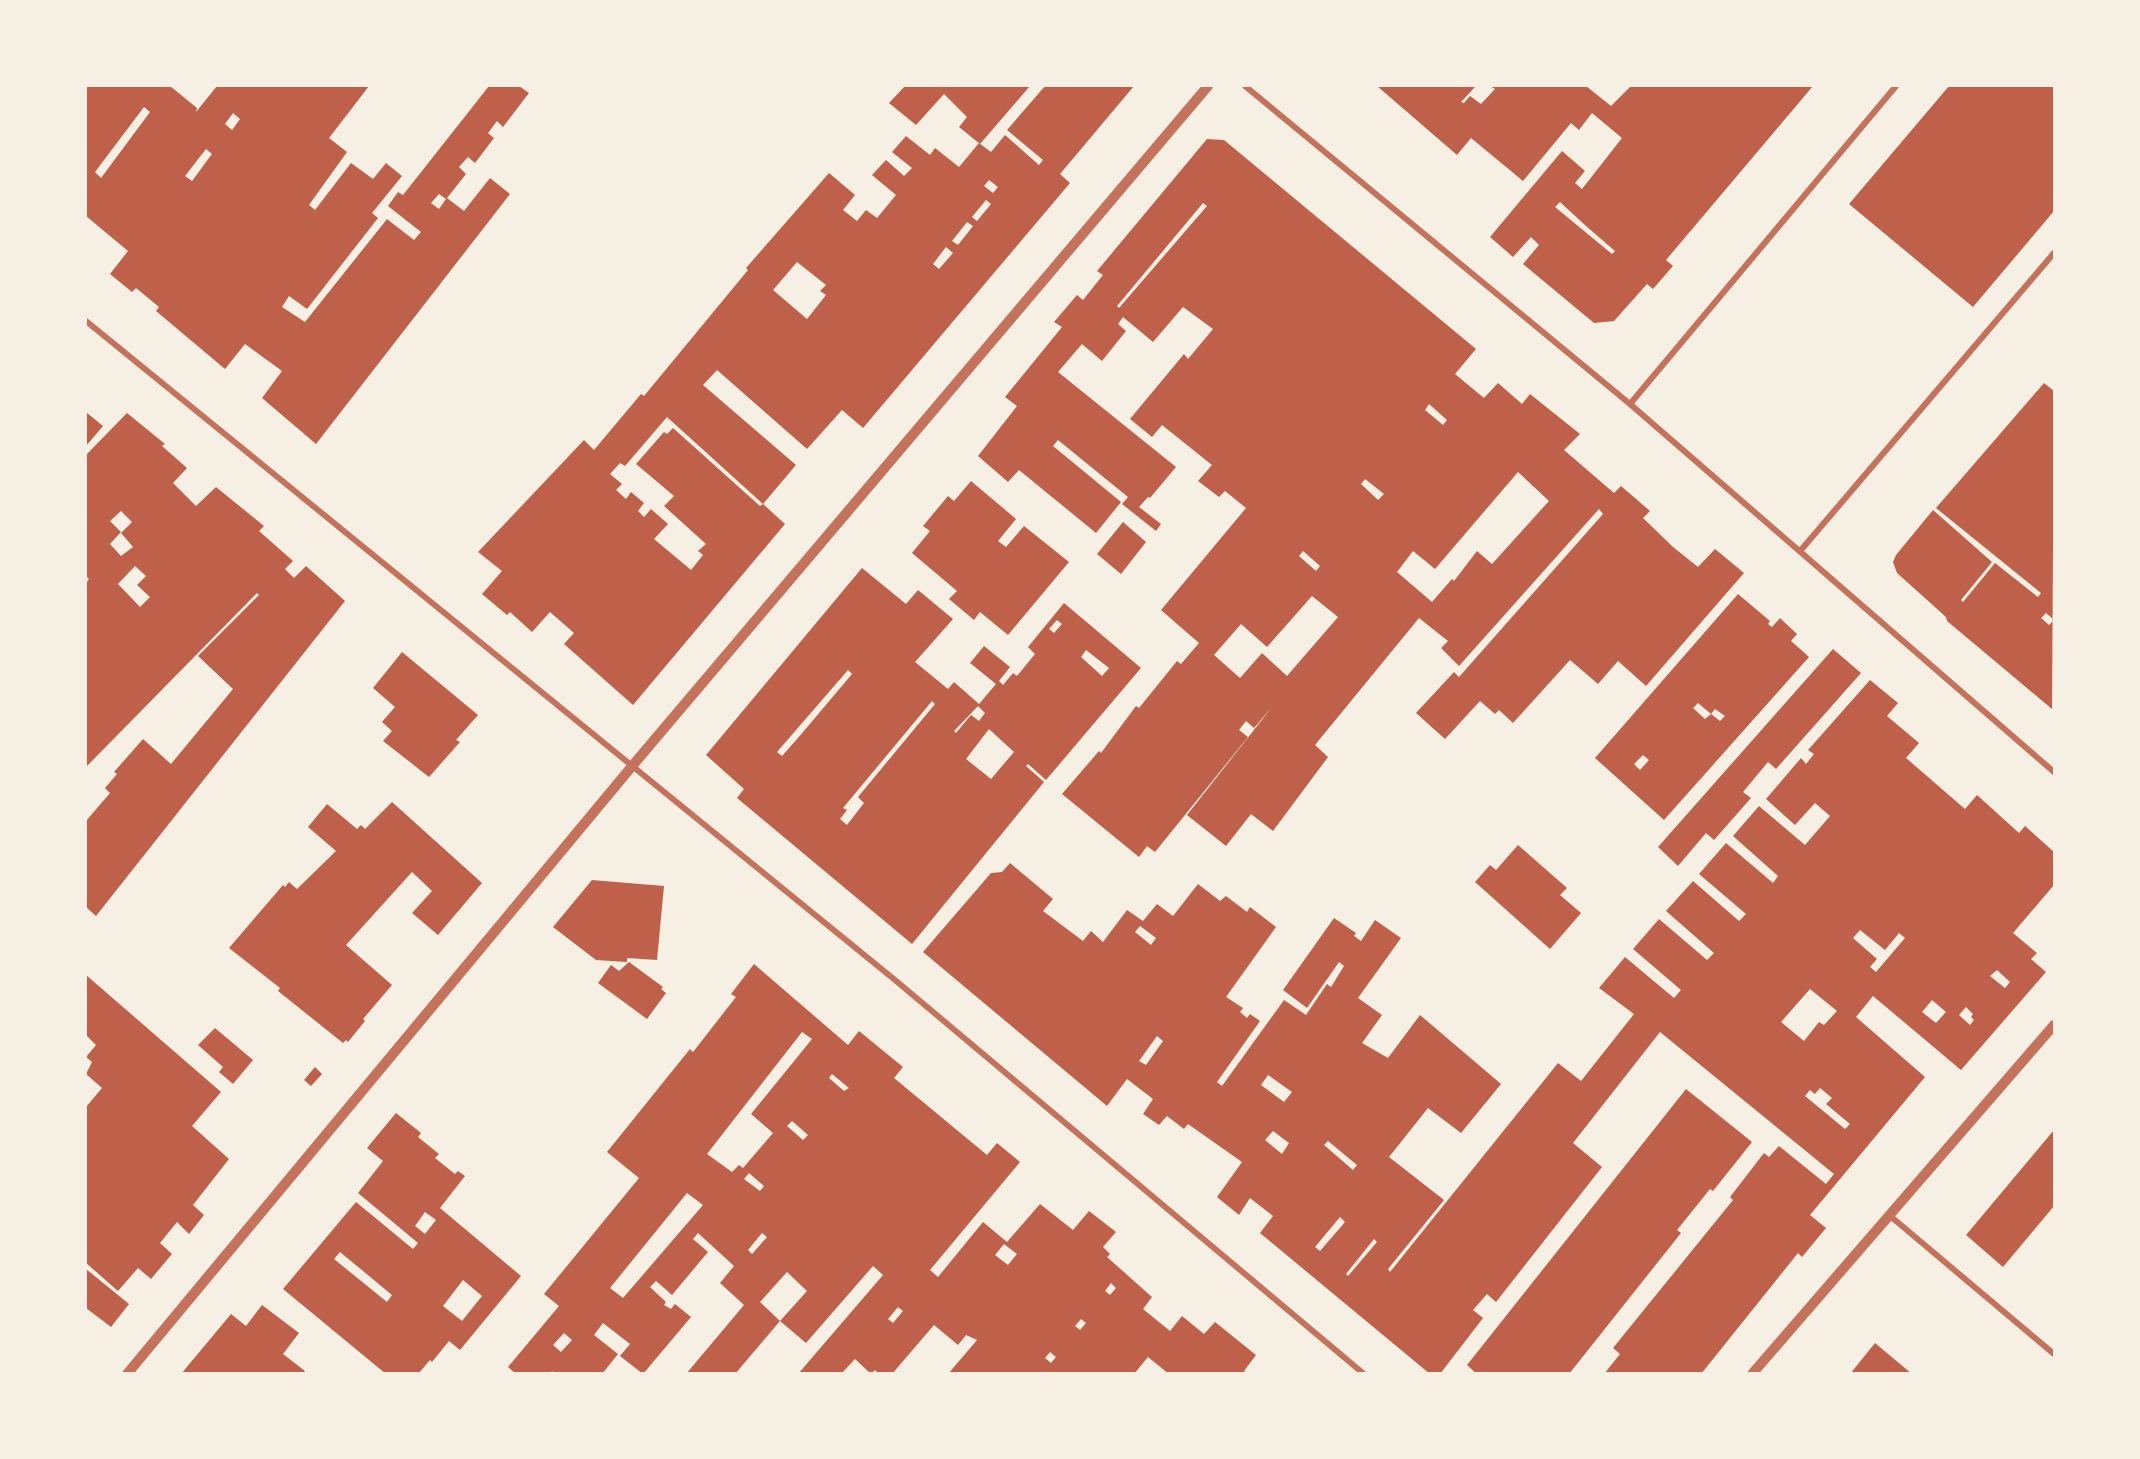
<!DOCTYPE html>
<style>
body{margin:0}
#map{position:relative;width:2140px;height:1459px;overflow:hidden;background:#f6efe4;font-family:"Space Grotesk",sans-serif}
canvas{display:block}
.frame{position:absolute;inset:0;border:87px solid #f6efe4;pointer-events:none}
</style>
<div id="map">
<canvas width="2140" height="1459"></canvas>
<div class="frame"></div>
</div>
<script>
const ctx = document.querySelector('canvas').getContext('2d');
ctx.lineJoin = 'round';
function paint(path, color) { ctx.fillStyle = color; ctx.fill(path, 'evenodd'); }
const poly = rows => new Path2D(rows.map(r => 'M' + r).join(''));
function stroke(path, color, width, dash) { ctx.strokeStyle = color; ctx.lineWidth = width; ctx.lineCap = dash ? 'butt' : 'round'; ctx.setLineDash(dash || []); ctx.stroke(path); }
const building = poly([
 [86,86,170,86,197,108,196,112,217,86,369,86,329,138,347,152,309,205,315,210,351,163,373,179,386,163,402,176,372,213,378,218,307,309,289,296,282,307,305,322,387,219,414,240,421,232,388,206,398,192,403,195,489,86,519,86,529,93,503,127,497,121,488,133,494,138,475,163,468,157,459,167,466,174,447,198,464,211,490,178,510,194,316,444,262,398,282,371,245,344,225,369,156,311,159,307,136,288,132,292,110,274,128,251,86,216],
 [144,107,150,112,101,178,95,172],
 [233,113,240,119,232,130,225,124],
 [206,149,212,154,192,181,185,176],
 [439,194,446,199,439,209,431,203],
 [905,86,1030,86,980,144,959,127,967,117,944,94,916,125,889,103],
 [1045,86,1134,86,1060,174,1070,183,863,428,842,410,807,449,717,370,703,385,796,465,763,504,667,417,625,466,620,463,610,474,622,484,616,490,626,499,631,492,644,503,638,511,644,517,651,509,668,524,654,539,691,570,703,555,698,551,706,544,664,506,674,496,636,464,664,432,667,434,673,428,760,506,763,504,785,524,633,705,564,644,574,633,550,612,532,632,510,612,507,615,482,594,502,571,478,552,584,440,594,450,641,394,644,396,748,270,746,268,829,173,855,195,843,210,857,221,866,210,877,218,896,195,872,175,886,160,904,176,912,168,892,152,906,136,930,155,935,148,959,167,979,143,991,152,1005,135,1039,165,1043,160,1007,130],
 [989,180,998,187,993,193,984,186],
 [986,200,991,204,977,221,972,217],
 [967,222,973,226,958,245,952,241],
 [946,247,953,253,939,269,933,264],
 [797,262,826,285,820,291,826,295,807,319,773,290],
 [1377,86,1473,86,1475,87,1461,102,1464,103,1470,96,1481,104,1495,89,1490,86,1586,86,1611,106,1631,86,1813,86,1666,260,1673,266,1653,289,1647,284,1614,321,1594,323,1523,264,1539,245,1531,237,1513,257,1490,237,1562,151,1585,171,1575,183,1582,189,1622,138,1592,113,1579,130,1571,123,1523,181,1471,138,1457,155],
 [1560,202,1586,226,1615,251,1612,254,1555,207],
 [1949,86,2054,86,2054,211,1973,307,1849,204],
 [1207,139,1224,140,1476,349,1455,374,1484,398,1498,383,1522,404,1530,394,1580,434,1564,450,1614,493,1621,486,1650,511,1643,518,1673,547,1698,567,1715,549,1744,573,1646,686,1618,661,1598,684,1570,660,1513,723,1499,710,1495,714,1480,701,1445,739,1416,713,1454,672,1459,677,1603,514,1599,509,1459,666,1441,648,1448,641,1419,618,1315,745,1328,757,1273,831,1251,814,1226,846,1187,815,1272,707,1254,728,1246,721,1239,730,1248,737,1155,852,1147,846,1139,857,1062,794,1099,751,1101,753,1136,706,1139,708,1177,661,1181,664,1199,643,1161,610,1246,508,1225,491,1219,497,1198,481,1212,465,1162,425,1152,437,1130,419,1184,354,1188,359,1213,329,1183,307,1153,342,1123,317,1118,324,1126,331,1102,361,1082,344,1058,372,1176,467,1150,498,1148,497,1139,507,1161,524,1156,531,1122,504,1128,497,1058,440,1053,446,1121,502,1096,533,1019,470,1008,482,978,456,1017,406,1005,397,1062,327,1054,322,1077,295,1083,300,1103,275,1097,271],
 [1203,203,1207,206,1119,308,1117,306],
 [1429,404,1447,420,1443,425,1425,410],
 [1518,472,1549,501,1492,564,1477,551,1454,581,1452,579,1432,602,1397,572,1413,551,1435,569],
 [1365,479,1384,494,1378,500,1361,484],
 [1303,551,1320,566,1316,571,1299,556],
 [1312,596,1338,617,1287,676,1262,653,1240,678,1214,655,1241,624,1267,647],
 [2044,383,2054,391,2052,709,1947,621,1946,617,1897,573,1893,562,1896,555,1933,510,1992,562,1961,600,1963,602,1995,563,2038,597,2041,593,1936,508],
 [2046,613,2054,620,2049,625,2041,618],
 [86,412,103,426,86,446],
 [127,413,165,444,162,446,187,468,173,483,196,506,216,487,264,526,259,531,293,561,285,569,294,578,306,566,345,601,96,916,86,907,86,821,110,793,105,788,117,774,114,772,143,739,171,764,233,689,198,656,259,595,257,593,86,767,86,583,89,579,86,576,86,455],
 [121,511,132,522,121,533,133,547,121,556,110,544,121,532,110,521],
 [135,566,146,576,137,585,150,597,140,607,118,584],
 [971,481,1016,519,998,541,1006,547,1024,526,1069,562,1008,635,980,612,974,620,949,599,957,591,912,553,930,531,923,526,948,496,954,501],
 [1123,522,1146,542,1121,574,1097,554],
 [862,568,906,604,918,590,953,619,915,662,948,689,954,682,979,704,996,684,970,663,984,646,1010,667,999,681,1003,685,1013,673,1017,676,1035,654,1028,647,1064,603,1141,668,1046,780,1028,764,1026,766,1044,782,912,944,737,798,744,789,706,755],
 [1057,620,1062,624,1054,633,1049,629],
 [1086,650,1109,668,1102,676,1081,657],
 [848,670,852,674,798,738,782,756,777,752],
 [932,701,935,704,858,797,864,803,847,825,840,819,847,810,843,808],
 [978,706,985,713,979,721,971,715,956,733,954,731],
 [989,729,1014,752,991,779,966,759],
 [1738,594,1770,621,1768,624,1772,627,1780,618,1797,634,1791,641,1809,657,1664,820,1595,758],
 [1698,703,1711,714,1715,709,1725,716,1720,721,1711,714,1705,719,1693,708],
 [1643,755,1649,760,1640,770,1634,764],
 [1833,649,1861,673,1776,769,1768,762,1743,792,1751,798,1714,840,1706,833,1678,866,1658,847],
 [402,652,478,715,456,740,460,742,429,777,383,741,392,731,382,722,395,707,373,688],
 [1870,680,1898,703,1887,716,1919,743,1906,758,1965,809,1977,795,2019,833,2025,826,2054,852,2054,885,2013,933,2037,953,2031,959,2046,972,1961,1070,1873,996,1856,1017,1925,1077,1810,1215,1826,1228,1802,1257,1798,1253,1701,1374,1604,1374,1620,1354,1613,1348,1733,1200,1730,1197,1764,1153,1769,1157,1779,1146,1826,1184,1834,1174,1660,1032,1573,1143,1602,1167,1496,1302,1487,1294,1473,1310,1483,1318,1440,1374,1430,1374,1260,1233,1273,1216,1250,1198,1239,1215,1217,1197,1242,1162,1188,1124,1184,1129,1167,1116,1159,1125,1143,1114,1153,1099,1127,1079,1107,1106,923,952,991,873,1002,872,1010,863,1053,899,1043,911,1083,941,1091,931,1103,942,1127,910,1143,921,1157,904,1173,916,1198,884,1220,901,1226,896,1247,912,1250,907,1276,927,1226,997,1243,1008,1240,1012,1247,1018,1250,1014,1260,1021,1217,1082,1222,1086,1284,1000,1306,1015,1327,984,1331,987,1344,966,1339,962,1307,1008,1283,990,1334,918,1356,933,1354,936,1361,941,1375,920,1401,938,1358,998,1382,1015,1362,1043,1388,1058,1420,1015,1501,1084,1461,1133,1428,1108,1389,1157,1444,1200,1388,1269,1390,1272,1558,1063,1581,1081,1634,1014,1599,988,1625,957,1674,998,1681,990,1633,949,1659,919,1707,960,1714,953,1666,911,1693,881,1739,921,1746,914,1699,874,1726,843,1773,883,1778,876,1733,836,1759,806,1805,845,1830,816,1815,803,1795,825,1766,799,1801,758,1806,764,1814,754,1808,750],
 [1140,926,1156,938,1151,945,1135,932],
 [1860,930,1885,950,1899,933,1905,938,1876,972,1870,967,1877,959,1853,938],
 [1997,970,2010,982,2005,988,1990,976],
 [1810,989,1837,1011,1824,1025,1819,1022,1804,1041,1781,1022],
 [1932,1000,1946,1012,1936,1023,1922,1012],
 [1966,1007,1973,1014,1971,1017,1974,1020,1970,1025,1959,1015],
 [1157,1036,1163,1041,1146,1065,1139,1061],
 [1268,1075,1292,1092,1284,1102,1261,1085],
 [1820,1088,1832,1098,1826,1104,1850,1124,1845,1129,1805,1096,1810,1090,1815,1094],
 [1273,1131,1289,1143,1282,1154,1265,1140],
 [1328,1141,1357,1165,1353,1170,1324,1145],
 [1340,1217,1345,1222,1320,1251,1315,1247],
 [1374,1239,1377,1242,1348,1276,1346,1274],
 [392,802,482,883,438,935,412,913,432,891,412,872,346,945,392,985,363,1019,365,1021,348,1042,346,1040,343,1043,278,991,280,988,229,948,283,885,285,887,289,882,297,889,336,851,308,827,327,804,357,829,361,825,365,829],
 [1518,845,1567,888,1560,895,1581,913,1550,949,1475,882,1490,865,1496,870],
 [592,880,664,886,657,960,627,958,627,962,596,960,553,927],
 [629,962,663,987,661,989,666,993,647,1019,598,983,611,965,619,971],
 [754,964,848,1045,859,1031,903,1067,894,1078,987,1155,997,1143,1020,1162,930,1270,938,1277,983,1222,1007,1242,1040,1204,1073,1230,1089,1211,1116,1232,1103,1247,1110,1254,1107,1257,1152,1297,1143,1309,1170,1331,1182,1316,1204,1334,1215,1322,1256,1355,1244,1371,1247,1374,1169,1374,1148,1357,1134,1374,948,1374,977,1340,966,1335,958,1345,934,1325,892,1374,879,1374,875,1370,871,1374,855,1359,841,1374,798,1374,883,1275,873,1266,806,1343,780,1321,735,1374,686,1374,744,1305,720,1283,734,1266,698,1233,693,1239,708,1252,672,1295,656,1281,650,1287,666,1302,664,1305,671,1309,675,1304,691,1317,643,1374,620,1356,630,1344,603,1323,594,1335,618,1354,602,1374,555,1374,552,1371,550,1374,516,1374,508,1367,559,1306,544,1294,639,1178,607,1152,690,1049,693,1052,736,997,731,994],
 [802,1032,812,1039,751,1114,773,1133,743,1168,739,1165,732,1172,707,1154],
 [832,1074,849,1088,844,1091,829,1078],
 [792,1121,808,1135,803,1140,787,1126],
 [749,1173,764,1186,760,1191,744,1179],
 [687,1193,703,1205,623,1298,610,1288],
 [762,1233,767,1237,752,1254,748,1250],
 [1004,1244,1017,1254,1008,1265,995,1255],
 [787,1272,807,1291,780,1321,760,1302],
 [1111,1283,1116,1288,1110,1295,1105,1291],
 [898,1307,903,1311,893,1323,888,1319],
 [1081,1319,1086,1323,1080,1330,1075,1326],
 [564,1333,572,1340,561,1352,553,1345],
 [1050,1352,1056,1357,1051,1363,1045,1358],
 [86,975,221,1092,192,1126,229,1159,193,1205,204,1215,189,1234,177,1222,160,1243,172,1254,151,1279,138,1268,118,1291,86,1263,86,1107,102,1088,86,1074,92,1062,86,1057,96,1045,86,1035],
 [215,1028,253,1060,233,1084,219,1072,223,1067,198,1045],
 [315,1067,322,1074,311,1086,304,1080],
 [1686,1089,1752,1142,1713,1191,1710,1189,1677,1230,1681,1233,1569,1374,1477,1374,1467,1365],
 [396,1113,421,1133,418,1137,439,1154,435,1158,455,1174,458,1171,465,1176,440,1208,521,1276,460,1350,449,1341,432,1362,430,1360,418,1374,386,1374,283,1289,356,1202,413,1249,418,1243,358,1193,383,1161,367,1148],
 [425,1212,436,1220,425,1234,415,1226],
 [340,1252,392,1295,387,1302,334,1259],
 [463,1280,482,1296,462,1321,443,1306],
 [2054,1130,2054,1206,2003,1267,1966,1235],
 [86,1269,129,1304,111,1327,86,1308],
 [262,1305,299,1333,283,1354,305,1371,303,1374,181,1374,231,1314,246,1326],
 [1875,1343,1912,1374,1850,1374]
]);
const minor = poly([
 [1245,86,1630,404,2054,772],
 [86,321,895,980,1364,1374],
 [1630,404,1896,86],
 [1801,550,2054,253],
 [1889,1215,2054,1354]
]);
const tertiary = poly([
 [127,1374,633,765,1208,86],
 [1752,1374,2054,1025]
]);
paint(building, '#bf614a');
stroke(minor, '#c5725c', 6);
stroke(tertiary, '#c5725c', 10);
</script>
